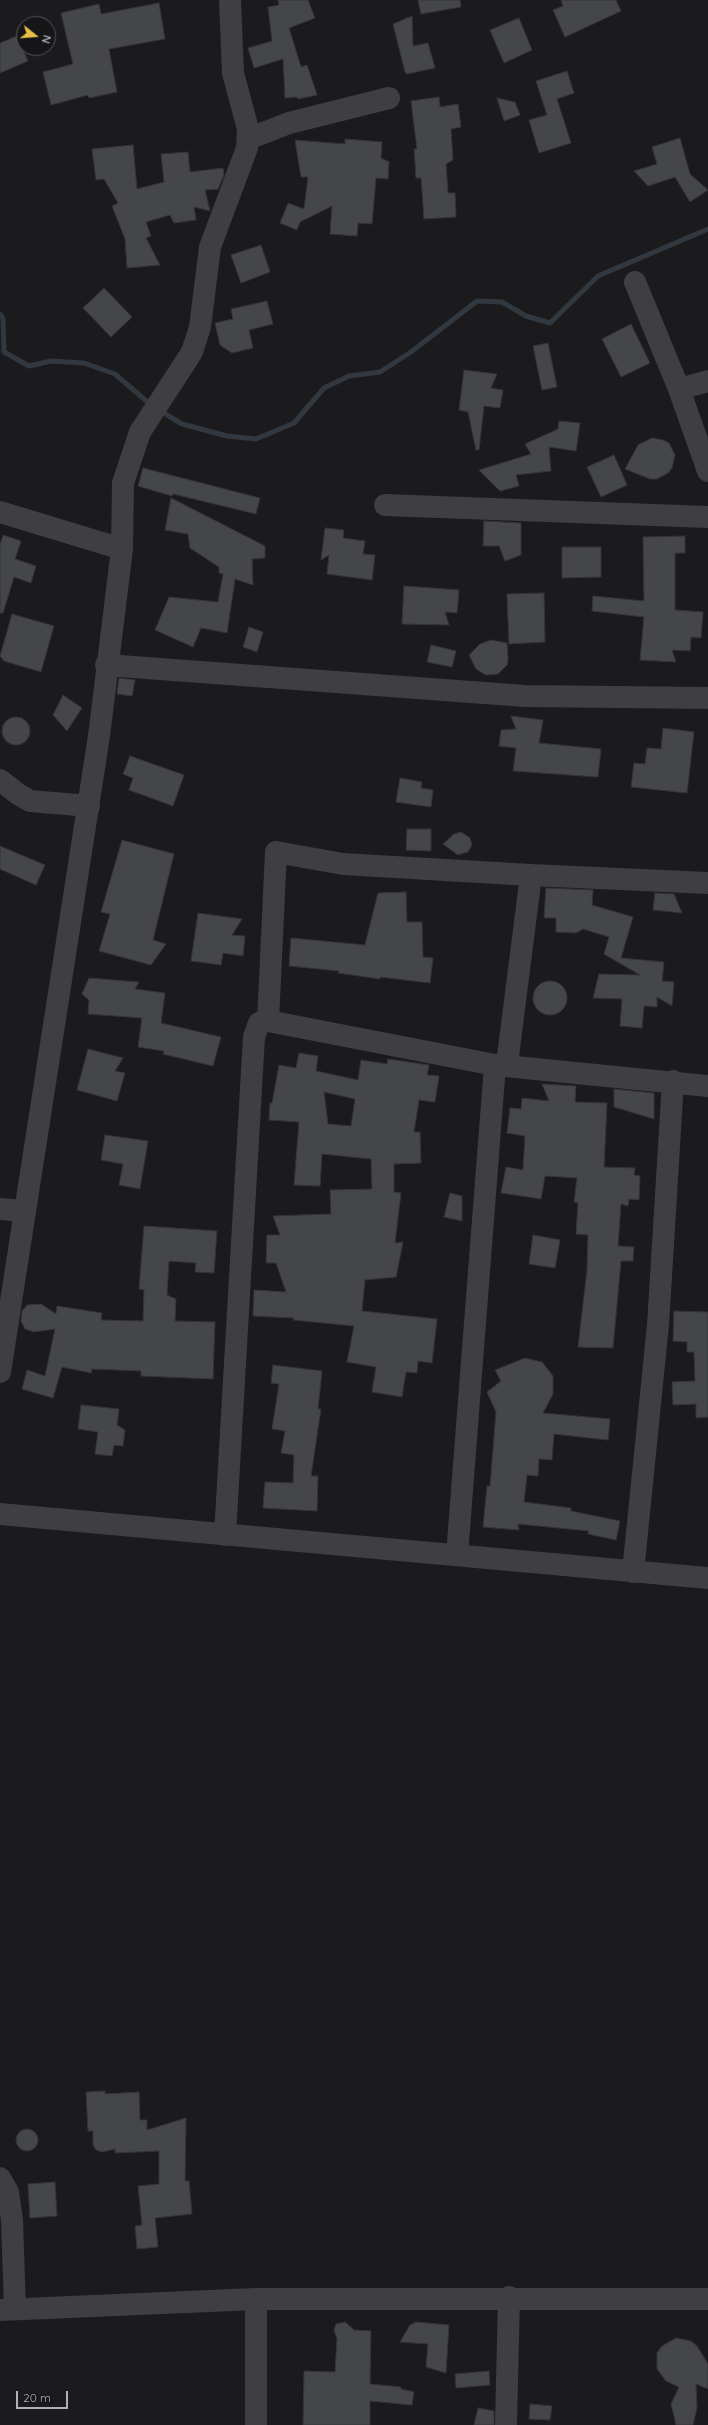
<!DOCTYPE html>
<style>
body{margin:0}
#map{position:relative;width:708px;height:2425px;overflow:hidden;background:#1b1b1d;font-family:Quicksand,sans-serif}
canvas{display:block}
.north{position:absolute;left:16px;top:16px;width:40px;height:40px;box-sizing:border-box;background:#161518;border:1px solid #535359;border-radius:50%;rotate:107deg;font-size:11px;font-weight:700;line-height:16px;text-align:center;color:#aeb1bb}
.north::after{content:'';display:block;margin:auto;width:14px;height:18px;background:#e8c047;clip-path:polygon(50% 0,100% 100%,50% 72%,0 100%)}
.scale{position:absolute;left:16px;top:2391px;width:52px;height:18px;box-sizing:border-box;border:2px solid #aeb1bb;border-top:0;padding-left:5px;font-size:12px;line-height:14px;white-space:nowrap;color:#aeb1bb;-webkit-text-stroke:3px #161518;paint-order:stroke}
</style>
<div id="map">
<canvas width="708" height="2425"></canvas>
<div class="north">N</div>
<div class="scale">20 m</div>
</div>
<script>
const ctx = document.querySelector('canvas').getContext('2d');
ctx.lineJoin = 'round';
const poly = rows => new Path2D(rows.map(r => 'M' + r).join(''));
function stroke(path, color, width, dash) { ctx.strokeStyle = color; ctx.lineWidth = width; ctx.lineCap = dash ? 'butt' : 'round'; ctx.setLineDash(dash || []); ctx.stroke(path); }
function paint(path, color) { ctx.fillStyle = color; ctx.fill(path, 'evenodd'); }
const stream = poly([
 [0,314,3,318,4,352,29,366,51,361,84,363,115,374,151,405],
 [159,410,182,424,227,436,256,439,294,423,324,388,349,376,380,372,411,352,477,301,502,302,526,316,550,323,598,276,708,229]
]);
const building = poly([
 [278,0,308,0,315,18,289,28,301,67,307,65,317,95,298,99,297,97,285,98,283,59,254,68,248,48,272,41,268,7,279,5,278,0],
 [418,0,460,0,461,7,421,14,418,0],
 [561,0,616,0,621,11,565,37,553,10,563,6,561,0],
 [159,3,165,39,109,49,117,92,89,98,88,95,51,105,43,72,73,64,61,13,99,4,101,14,159,3],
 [412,16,413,46,428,43,435,68,407,74,405,72,393,24,412,16],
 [519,18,532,50,504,63,490,30,519,18],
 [17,36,28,61,0,73,0,43,17,36],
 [567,71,574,93,557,99,571,143,539,153,529,120,547,115,536,81,567,71],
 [439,97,440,107,458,104,461,127,451,129,453,160,446,164,448,193,455,193,456,217,424,219,421,178,416,178,414,149,417,149,411,101,439,97],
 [497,98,515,102,520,115,504,121,497,98],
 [680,138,690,174,708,190,690,202,675,177,648,186,634,171,657,164,652,147,680,138],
 [345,139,382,142,381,158,389,162,388,179,376,178,372,224,358,223,357,236,330,234,332,206,300,222,297,230,280,223,288,203,304,209,308,177,301,177,295,140,345,144,345,139],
 [133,145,137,189,164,182,161,154,188,152,190,172,223,168,224,175,218,189,205,190,210,211,194,207,196,220,174,223,170,215,146,222,151,236,146,238,160,265,127,268,125,239,112,206,118,203,104,179,96,180,92,149,133,145],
 [261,245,270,272,241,283,231,255,261,245],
 [104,288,132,317,111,337,83,308,104,288],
 [267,301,273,324,249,330,253,348,232,353,220,345,215,323,233,319,231,309,267,301],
 [631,324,650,363,621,377,602,339,631,324],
 [548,343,557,387,542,390,533,346,548,343],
 [464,370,497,374,491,388,503,390,500,408,484,406,479,450,476,450,468,412,459,410,464,370],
 [559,421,580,423,576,451,549,447,551,471,516,475,519,486,500,491,479,470,531,454,525,444,558,429,559,421],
 [652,438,663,440,669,443,675,455,672,468,668,473,657,479,650,479,625,469,638,445,652,438],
 [614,455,627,485,601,497,587,467,614,455],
 [143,468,260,498,256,514,173,494,172,496,138,486,143,468],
 [171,498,265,546,265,558,252,559,253,585,235,579,227,633,201,628,193,647,155,630,169,597,218,602,223,574,219,573,219,567,190,548,188,534,165,530,171,498],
 [484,521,521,523,521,555,505,561,499,546,483,546,484,521],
 [325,528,344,530,343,538,365,541,363,554,375,555,372,580,327,574,329,555,321,560,325,528],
 [3,535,21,541,15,559,36,566,31,583,14,577,3,613,0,613,0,545,3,535],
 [685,536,685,553,675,553,675,610,703,612,701,638,691,637,690,651,672,650,676,662,640,660,644,617,592,611,593,596,644,601,643,537,685,536],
 [562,547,601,547,601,577,562,578,562,547],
 [404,586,459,590,457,613,445,612,449,625,402,624,404,586],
 [544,593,545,642,509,644,507,594,544,593],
 [12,614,54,626,41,672,4,661,0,656,12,614],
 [249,627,263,632,257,652,243,647,249,627],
 [491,640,507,643,508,659,507,665,498,674,486,675,476,669,469,655,480,644,491,640],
 [431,645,456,651,452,667,427,662,431,645],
 [119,678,135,680,132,696,117,694,119,678],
 [63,695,82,708,67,731,53,715,63,695],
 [511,716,543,720,539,743,601,749,598,777,513,771,516,748,499,746,501,730,516,729,511,716],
 '2 731a14 14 0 1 1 28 0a14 14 0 1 1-28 0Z',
 [663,728,694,732,687,793,631,787,634,763,645,764,647,748,661,749,663,728],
 [130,756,184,775,173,806,129,790,133,778,123,774,130,756],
 [400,778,422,782,421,788,433,790,431,807,396,802,400,778],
 [407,829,431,829,431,851,406,850,407,829],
 [461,832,470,838,472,845,468,852,458,855,443,844,454,834,461,832],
 [122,840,174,854,153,940,166,944,151,965,99,951,110,914,101,912,122,840],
 [0,846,45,865,36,885,0,869,0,846],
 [546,888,593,890,592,905,633,917,621,958,664,962,662,981,674,982,672,1006,657,997,657,1007,644,1006,642,1028,620,1026,622,999,593,998,599,974,640,975,604,954,609,937,583,929,576,933,556,932,556,918,544,918,546,888],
 [406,892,407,922,422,922,423,957,433,958,430,983,380,977,380,979,338,973,339,971,289,966,291,938,365,945,378,893,406,892],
 [655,893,674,894,682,913,653,910,655,893],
 [198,913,242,919,232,935,245,936,243,956,223,953,221,965,191,961,198,913],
 [89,978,139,982,135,989,165,993,161,1023,221,1037,213,1066,163,1054,164,1051,138,1047,142,1018,88,1014,89,1000,82,994,89,978],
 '533 998a17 17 0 1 1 34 0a17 17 0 1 1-34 0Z',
 [88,1049,123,1058,115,1071,125,1073,117,1101,77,1090,88,1049],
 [299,1053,318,1056,316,1071,358,1080,361,1060,387,1064,388,1059,429,1065,427,1075,439,1076,435,1102,419,1100,414,1132,420,1132,421,1163,394,1164,394,1192,401,1193,395,1243,403,1242,396,1277,365,1280,362,1311,437,1319,432,1363,418,1361,417,1373,406,1372,402,1397,372,1392,376,1367,347,1362,354,1326,293,1320,294,1318,253,1316,254,1290,286,1292,276,1263,266,1263,267,1235,280,1235,273,1216,331,1214,330,1190,372,1189,371,1159,322,1154,320,1186,294,1185,299,1122,269,1120,270,1103,272,1103,279,1065,296,1068,299,1053],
 [324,1092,355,1099,351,1126,328,1124,324,1092],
 [542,1084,576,1086,575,1102,607,1103,604,1167,635,1168,634,1175,640,1176,639,1200,629,1199,628,1206,621,1204,618,1246,634,1247,633,1261,621,1261,613,1348,578,1347,587,1270,588,1235,576,1234,578,1203,574,1202,577,1178,545,1176,541,1199,501,1193,506,1167,523,1170,525,1136,507,1133,510,1108,521,1109,522,1098,549,1101,542,1084],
 [614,1089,654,1093,654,1119,614,1107,614,1089],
 [105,1135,148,1141,140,1189,119,1185,123,1164,101,1160,105,1135],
 [450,1193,462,1196,462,1221,444,1217,450,1193],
 [144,1226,217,1231,214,1273,195,1272,196,1263,169,1261,167,1295,176,1299,175,1321,215,1322,213,1379,141,1376,141,1371,92,1369,91,1373,62,1367,53,1398,22,1389,27,1370,45,1376,55,1329,34,1332,25,1329,21,1321,22,1311,27,1305,41,1304,56,1314,57,1306,102,1313,101,1320,143,1321,144,1290,139,1289,144,1226],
 [533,1235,560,1240,555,1268,529,1264,533,1235],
 [674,1311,708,1312,708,1417,696,1418,696,1404,673,1405,672,1382,695,1381,694,1352,687,1352,687,1342,673,1341,674,1311],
 [525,1358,542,1362,553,1376,553,1394,543,1413,610,1419,608,1440,554,1434,552,1460,539,1459,538,1476,527,1475,524,1502,571,1508,571,1511,620,1521,616,1540,588,1534,589,1531,518,1524,519,1530,483,1527,487,1486,490,1486,496,1412,487,1392,501,1381,495,1370,525,1358],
 [273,1365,322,1371,318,1409,321,1409,311,1476,318,1476,317,1511,263,1508,265,1482,293,1483,294,1455,281,1453,285,1431,272,1429,279,1384,271,1383,273,1365],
 [81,1405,119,1409,117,1425,125,1430,123,1446,114,1445,112,1456,95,1454,98,1432,78,1429,81,1405],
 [105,2091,105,2094,139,2092,140,2120,147,2120,147,2130,186,2118,185,2181,189,2181,192,2214,155,2218,158,2247,137,2249,135,2226,142,2225,138,2186,159,2184,159,2151,115,2153,115,2149,102,2152,96,2150,93,2145,93,2131,88,2131,86,2092,105,2091],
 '16 2140a11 11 0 1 1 22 0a11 11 0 1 1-22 0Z',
 [55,2182,57,2216,30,2218,28,2184,55,2182],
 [345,2322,354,2330,371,2331,370,2384,401,2387,401,2389,414,2392,412,2405,370,2401,370,2425,303,2425,304,2371,335,2372,337,2339,334,2330,336,2324,345,2322],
 [416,2322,449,2325,446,2373,426,2367,428,2344,400,2342,410,2325,416,2322],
 [676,2338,691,2341,697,2346,708,2364,708,2389,696,2384,697,2408,693,2425,676,2425,671,2404,679,2387,666,2381,657,2369,657,2353,662,2346,676,2338],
 [489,2371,490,2385,456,2388,455,2374,489,2371],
 [530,2404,552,2406,550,2420,529,2419,530,2404],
 [478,2408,494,2411,494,2425,474,2425,478,2408]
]);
const minor = poly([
 [248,139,289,123,389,98],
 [635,282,679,389,708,471],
 [679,389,708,381],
 [385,505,708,517],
 [0,512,122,549],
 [106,665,525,696,708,698],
 [0,780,18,794,30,801,89,806],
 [268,1021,276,852,343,864,531,875,708,883],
 [507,1064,531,875],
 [0,1209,24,1211],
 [0,1372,99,736,122,549,123,483,140,432,192,352,200,327,210,247,247,148,248,129,233,73,230,0],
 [0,1514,708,1578],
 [225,1535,254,1037,259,1023,268,1021,495,1065,708,1086],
 [457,1555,495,1065],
 [633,1572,658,1325,673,1081],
 [0,2178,8,2192,12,2220,15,2309],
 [256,2299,256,2425],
 [0,2310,256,2299,708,2299],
 [506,2425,509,2297]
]);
stroke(stream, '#313840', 5);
paint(building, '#45464a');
stroke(building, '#353538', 1);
stroke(minor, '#3e3e43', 22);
</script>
